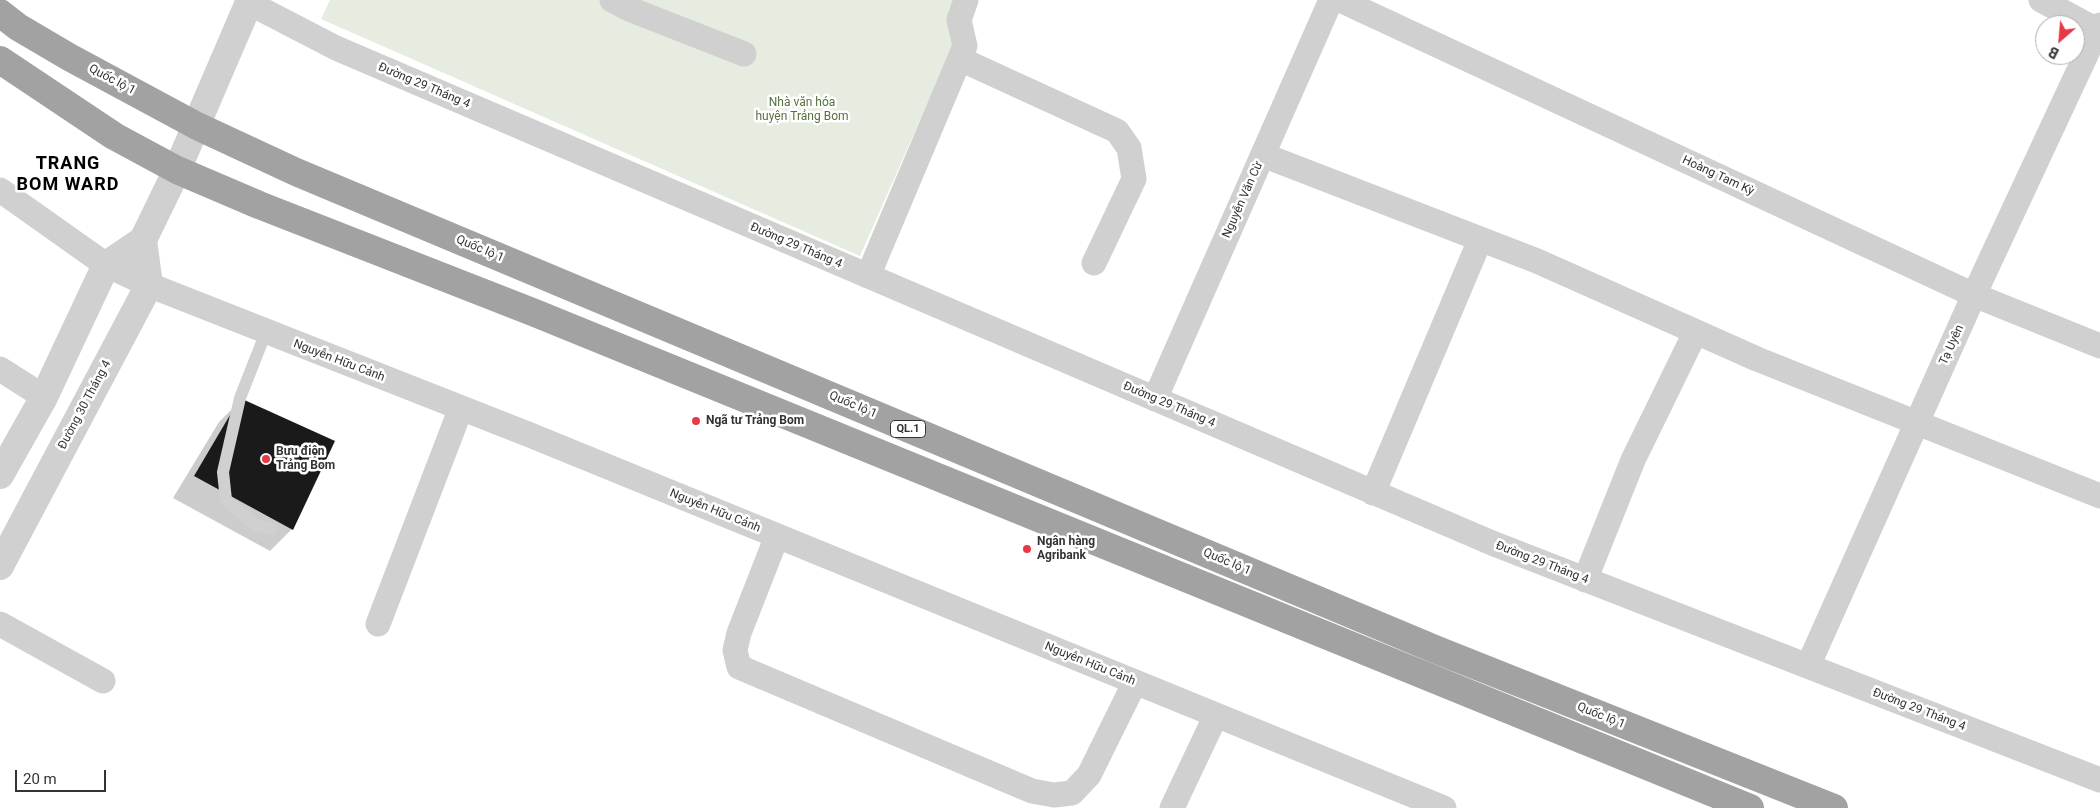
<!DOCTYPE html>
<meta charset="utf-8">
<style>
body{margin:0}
#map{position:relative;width:2100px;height:808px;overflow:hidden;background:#fff;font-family:Roboto,sans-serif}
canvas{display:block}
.north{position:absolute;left:2035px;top:15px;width:50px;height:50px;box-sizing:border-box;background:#fff;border:1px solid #adadad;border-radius:50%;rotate:207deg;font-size:14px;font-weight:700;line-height:20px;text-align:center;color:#333}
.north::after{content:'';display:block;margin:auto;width:18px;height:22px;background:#e63946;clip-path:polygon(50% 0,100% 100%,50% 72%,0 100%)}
.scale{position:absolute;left:15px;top:770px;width:91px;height:22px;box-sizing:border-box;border:2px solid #333;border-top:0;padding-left:6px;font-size:15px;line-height:18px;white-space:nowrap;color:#333;-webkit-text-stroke:4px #fff;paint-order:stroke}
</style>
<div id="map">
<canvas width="2100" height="808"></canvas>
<div class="north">B</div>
<div class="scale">20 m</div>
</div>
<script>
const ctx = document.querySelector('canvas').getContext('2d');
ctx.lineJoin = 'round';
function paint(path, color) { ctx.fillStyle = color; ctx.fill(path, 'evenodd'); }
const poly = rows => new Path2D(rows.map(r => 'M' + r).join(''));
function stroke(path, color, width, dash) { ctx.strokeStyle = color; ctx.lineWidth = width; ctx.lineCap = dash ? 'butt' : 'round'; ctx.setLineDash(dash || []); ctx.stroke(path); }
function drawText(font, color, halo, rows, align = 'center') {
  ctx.font = font + ' Roboto,sans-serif'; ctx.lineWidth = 5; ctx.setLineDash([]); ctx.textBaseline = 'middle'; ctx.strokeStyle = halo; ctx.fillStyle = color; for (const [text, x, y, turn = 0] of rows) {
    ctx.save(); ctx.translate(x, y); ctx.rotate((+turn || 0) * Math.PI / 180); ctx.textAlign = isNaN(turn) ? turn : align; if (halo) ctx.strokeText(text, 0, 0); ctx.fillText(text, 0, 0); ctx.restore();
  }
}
const green = poly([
 [330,0,973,0,860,256,321,19]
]);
const shadow = poly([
 [241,400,292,529,270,551,173,498,219,422]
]);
const building = poly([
 [240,398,335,441,293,530,194,476]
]);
const service = poly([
 [266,332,240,398,223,472,226,500,255,525,271,529]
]);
const minor = poly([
 [612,0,627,8,744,54],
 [1340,0,1974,295,2100,346],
 [2041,0,2097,30],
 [249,3,336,48,1492,543,2100,780],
 [960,59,1117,131,1129,148,1134,179,1094,263],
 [1263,155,1537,261,1757,359,2100,496],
 [0,190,106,265,149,285,530,435,1444,808],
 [868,276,965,46,959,20,966,0],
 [0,369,44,397],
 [1155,399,1331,0],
 [1373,493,1480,240],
 [777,536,739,633,735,650,739,667,1032,791,1054,795,1072,793,1089,775,1135,682],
 [1585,580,1633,460,1695,333],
 [0,624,103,681],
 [378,624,461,408],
 [1808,666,1974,295,2100,25],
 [1172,808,1216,715]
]);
const tertiary = poly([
 [0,475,44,397,106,265,143,240,177,170,250,0],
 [0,566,149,285,143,240]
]);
const trunk = poly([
 [0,13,18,27,69,57,197,126,296,172,1437,650,1834,808],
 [0,60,114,136,177,170,259,205,535,313,1750,808]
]);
const markers = [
 [696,421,5,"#e63946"],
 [266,459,5,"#e63946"],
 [1027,549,5,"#e63946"]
];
const shields = [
 [908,429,35]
];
const shieldNames = [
 ["QL.1",908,429]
];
const streetNames = [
 ["Quốc lộ 1",112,80,28],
 ["Đường 29 Tháng 4",424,86,23],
 ["Hoàng Tam Kỳ",1718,176,25],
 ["Nguyễn Văn Cừ",1243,200,-66],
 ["Đường 29 Tháng 4",796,246,23],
 ["Quốc lộ 1",480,249,23],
 ["Tạ Uyên",1952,345,-66],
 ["Nguyễn Hữu Cảnh",339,361,21],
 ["Đường 30 Tháng 4",85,405,-62],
 ["Quốc lộ 1",853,405,23],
 ["Đường 29 Tháng 4",1169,405,23],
 ["Nguyễn Hữu Cảnh",715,511,22],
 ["Quốc lộ 1",1227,562,23],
 ["Đường 29 Tháng 4",1542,563,21],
 ["Nguyễn Hữu Cảnh",1090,664,22],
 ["Đường 29 Tháng 4",1919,710,21],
 ["Quốc lộ 1",1601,716,22]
];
const parkNames = [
 ["Nhà văn hóa",802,103],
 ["huyện Trảng Bom",802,117]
];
const poiNames = [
 ["Ngã tư Trảng Bom",706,421],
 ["Bưu điện",276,452],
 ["Trảng Bom",276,466],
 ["Ngân hàng",1037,542],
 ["Agribank",1037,556]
];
const districtNames = [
 ["TRANG",68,164],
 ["BOM WARD",68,185]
];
paint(green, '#e6ecdf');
paint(shadow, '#0003');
paint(building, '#1a1a1a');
stroke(service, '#d0d0d0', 12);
stroke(minor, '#d0d0d0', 25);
stroke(tertiary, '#d0d0d0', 28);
stroke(trunk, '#a2a2a2', 28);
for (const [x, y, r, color] of markers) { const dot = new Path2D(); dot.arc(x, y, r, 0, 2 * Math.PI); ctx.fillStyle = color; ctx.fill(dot); stroke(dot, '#fff', 2); }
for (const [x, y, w] of shields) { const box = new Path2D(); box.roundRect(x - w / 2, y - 8.5, w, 17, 4); ctx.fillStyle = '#fff'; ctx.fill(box); stroke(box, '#333', 1); }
drawText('bold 11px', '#333', null, shieldNames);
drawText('12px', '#333', '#fff', streetNames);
drawText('12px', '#56703f', '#fff', parkNames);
drawText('bold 12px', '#333', '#fff', poiNames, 'left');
ctx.letterSpacing = '1px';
drawText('bold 18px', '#000', '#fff', districtNames);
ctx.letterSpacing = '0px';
</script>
